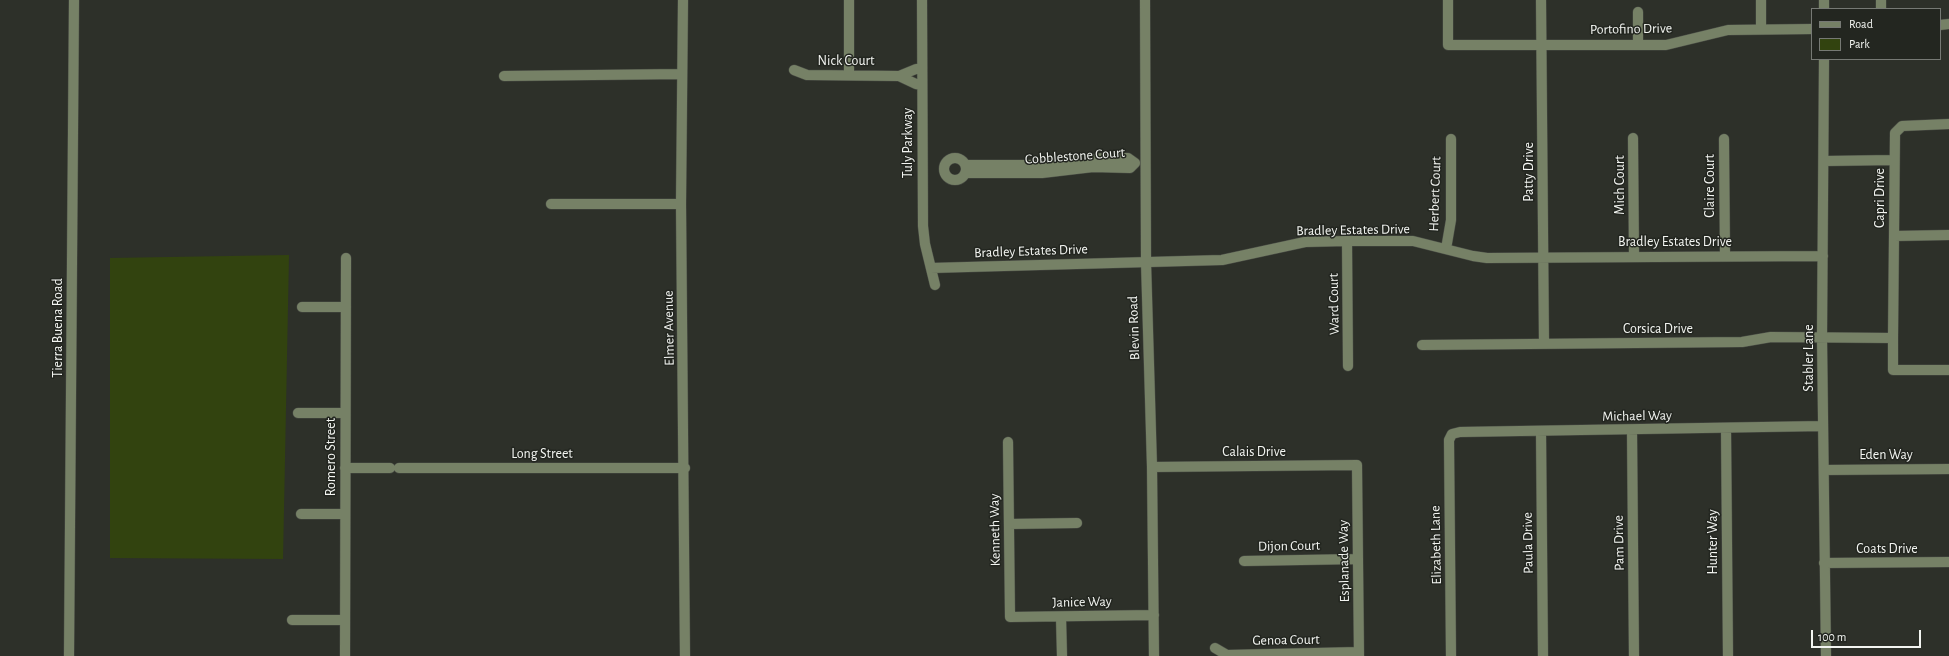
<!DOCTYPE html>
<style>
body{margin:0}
#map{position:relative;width:1949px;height:656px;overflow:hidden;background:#2d3029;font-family:"Alegreya Sans",sans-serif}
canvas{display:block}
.legend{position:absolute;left:1811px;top:8px;width:130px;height:52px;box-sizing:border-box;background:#232620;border:1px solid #767974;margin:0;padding:5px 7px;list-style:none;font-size:12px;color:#f3f5f1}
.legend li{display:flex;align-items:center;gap:8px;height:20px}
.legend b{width:20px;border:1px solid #767974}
.scale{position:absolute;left:1811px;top:630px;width:110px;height:18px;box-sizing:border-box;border:2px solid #f3f5f1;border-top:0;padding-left:5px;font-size:12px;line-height:14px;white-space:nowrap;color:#f3f5f1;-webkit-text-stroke:3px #232620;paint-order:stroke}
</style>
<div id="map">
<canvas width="1949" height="656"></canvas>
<ul class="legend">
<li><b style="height:5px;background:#768166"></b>Road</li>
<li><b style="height:11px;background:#32430f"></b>Park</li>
</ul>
<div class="scale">100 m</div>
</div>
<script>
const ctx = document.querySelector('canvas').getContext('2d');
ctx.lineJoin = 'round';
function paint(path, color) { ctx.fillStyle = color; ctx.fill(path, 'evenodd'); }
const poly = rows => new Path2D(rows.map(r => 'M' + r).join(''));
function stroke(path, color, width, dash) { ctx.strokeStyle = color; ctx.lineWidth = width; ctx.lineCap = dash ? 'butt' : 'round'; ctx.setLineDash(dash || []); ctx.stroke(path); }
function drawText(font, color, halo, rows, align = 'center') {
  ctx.font = font + ' "Alegreya Sans",sans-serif'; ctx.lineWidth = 3; ctx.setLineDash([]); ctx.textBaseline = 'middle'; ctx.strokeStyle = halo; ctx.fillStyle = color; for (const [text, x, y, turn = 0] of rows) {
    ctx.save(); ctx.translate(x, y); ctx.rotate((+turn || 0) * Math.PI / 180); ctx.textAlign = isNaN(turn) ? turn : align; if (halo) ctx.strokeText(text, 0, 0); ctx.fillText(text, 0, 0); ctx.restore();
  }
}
const green = poly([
 [289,255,283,559,110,558,110,258]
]);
const minor = poly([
 [683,0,681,204,685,656],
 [922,0,923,226,925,244,935,285],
 [1145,0,1146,262,1152,467,1154,656],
 [1448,0,1448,45,1666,45,1728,30,1812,29],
 [1541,0,1544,343],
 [1761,0,1761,29],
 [1824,0,1824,9],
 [1881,0,1881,9],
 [1638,12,1638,45],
 [1940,25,1949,24],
 [1824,59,1822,337,1826,656],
 [794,70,807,75,899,76,916,69,922,69],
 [849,75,849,0],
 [504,76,682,74],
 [899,76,916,84,922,85],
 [1949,124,1902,126,1895,133,1893,338,1893,370,1949,370],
 [1633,138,1634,256],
 [1724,139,1725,256],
 '944 169a11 11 0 1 1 22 0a11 11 0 1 1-22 0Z',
 [1825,161,1894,160],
 [966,165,1039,165,1104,158,1128,158,1135,163],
 [966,173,1042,173,1093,167,1130,168,1135,163],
 [551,204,681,204],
 [1894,236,1949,235],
 [1347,241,1348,366],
 [1446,249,1451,220,1451,139],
 [931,268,1222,260,1305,242,1347,241,1413,241,1473,256,1487,258,1823,256],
 [302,307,346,307],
 [1422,345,1742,342,1771,337,1893,338],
 [298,413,345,413],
 [1726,428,1728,656],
 [1632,430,1634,656],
 [1541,431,1543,656],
 [1008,442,1010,617,1154,615],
 [1152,467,1357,465,1359,656],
 [345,468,390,468],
 [399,468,685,468],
 [1824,470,1949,469],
 [301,514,345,514],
 [1009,524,1077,523],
 [1244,561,1358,559],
 [1824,563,1949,562],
 [1061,617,1062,656],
 [292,620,345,620],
 [1215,648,1227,655,1359,652],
 [69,656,74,0],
 [345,656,346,258],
 [1451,656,1449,440,1452,434,1460,432,1823,426]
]);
const streetNames = [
 ["Portofino Drive",1631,29,-1],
 ["Nick Court",846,61],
 ["Tuly Parkway",908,143,-90],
 ["Cobblestone Court",1075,156,-4],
 ["Patty Drive",1529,172,-90],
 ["Mich Court",1620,185,-90],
 ["Claire Court",1710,186,-90],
 ["Herbert Court",1435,194,-88],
 ["Capri Drive",1880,198,-90],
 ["Bradley Estates Drive",1353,230,-1],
 ["Bradley Estates Drive",1675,242],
 ["Bradley Estates Drive",1031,251,-2],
 ["Ward Court",1334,304,-91],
 ["Tierra Buena Road",58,328,-90],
 ["Elmer Avenue",669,328,-91],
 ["Blevin Road",1134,328,-92],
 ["Corsica Drive",1658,329],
 ["Stabler Lane",1809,358,-90],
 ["Michael Way",1637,416,-1],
 ["Calais Drive",1254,452],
 ["Long Street",542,454],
 ["Eden Way",1886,455],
 ["Romero Street",331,457,-90],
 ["Kenneth Way",995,530,-91],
 ["Hunter Way",1713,542,-90],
 ["Paula Drive",1528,543,-91],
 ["Pam Drive",1619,543,-91],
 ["Elizabeth Lane",1436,545,-91],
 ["Dijon Court",1289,546,-1],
 ["Coats Drive",1887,549],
 ["Esplanade Way",1344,561,-91],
 ["Janice Way",1082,602,-1],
 ["Genoa Court",1286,640,-1]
];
paint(green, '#32430f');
stroke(minor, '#494c45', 11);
stroke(minor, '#768166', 10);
drawText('14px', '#f3f5f1', '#232620', streetNames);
</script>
